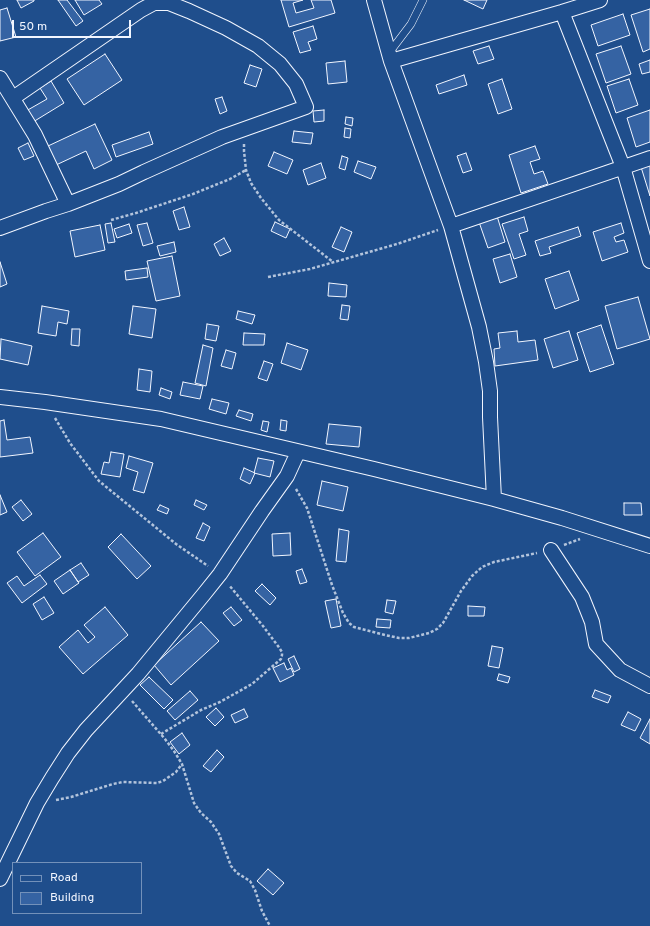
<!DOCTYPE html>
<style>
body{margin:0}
#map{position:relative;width:650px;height:926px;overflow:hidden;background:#1f4e8c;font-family:Overpass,sans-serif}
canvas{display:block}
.legend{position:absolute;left:12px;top:862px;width:130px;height:52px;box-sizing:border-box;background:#1f4e8c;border:1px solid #7391ba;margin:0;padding:5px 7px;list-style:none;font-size:12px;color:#f2f6ff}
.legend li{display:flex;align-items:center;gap:8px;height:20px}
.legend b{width:20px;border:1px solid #7391ba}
.scale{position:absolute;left:12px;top:20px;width:119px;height:18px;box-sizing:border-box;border:2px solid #f2f6ff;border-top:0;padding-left:5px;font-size:12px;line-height:14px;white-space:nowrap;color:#f2f6ff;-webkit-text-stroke:3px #1f4e8c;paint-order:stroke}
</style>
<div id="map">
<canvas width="650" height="926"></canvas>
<ul class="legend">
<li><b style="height:5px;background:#1f4e8c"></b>Road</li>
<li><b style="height:11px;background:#3563a3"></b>Building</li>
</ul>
<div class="scale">50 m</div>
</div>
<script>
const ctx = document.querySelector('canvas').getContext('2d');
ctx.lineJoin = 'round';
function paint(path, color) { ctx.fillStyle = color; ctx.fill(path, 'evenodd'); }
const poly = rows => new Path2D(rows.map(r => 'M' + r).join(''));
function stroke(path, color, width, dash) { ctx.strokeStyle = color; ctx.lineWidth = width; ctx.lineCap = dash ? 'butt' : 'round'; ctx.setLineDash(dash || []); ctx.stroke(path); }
const building = poly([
 [17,0,34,0,34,1,21,8,17,0],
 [58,0,67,0,83,21,76,26,58,0],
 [75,0,99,0,102,4,84,15,75,0],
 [281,0,303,0,293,3,296,13,314,8,311,0,331,0,335,13,289,27,281,0],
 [464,0,487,0,483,9,464,0],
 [7,8,16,37,0,41,0,10,7,8],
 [650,9,650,49,643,52,631,15,650,9],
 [623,14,630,35,598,46,591,25,623,14],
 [313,26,317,39,308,42,311,50,300,53,293,32,313,26],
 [489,46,494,59,478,64,473,51,489,46],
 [621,46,631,74,606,83,596,54,621,46],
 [105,54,122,80,84,105,67,79,105,54],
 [650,60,650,72,642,74,639,64,650,60],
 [345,61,347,82,328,84,326,63,345,61],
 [250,65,262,69,256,87,244,83,250,65],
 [464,75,467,85,439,94,436,85,464,75],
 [502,79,512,109,498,114,488,84,502,79],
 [629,79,638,105,616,113,607,86,629,79],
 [51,81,64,103,33,122,26,111,47,99,40,88,51,81],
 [222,97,227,111,220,114,215,99,222,97],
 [324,110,324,121,314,122,313,111,324,110],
 [650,110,650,142,636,147,627,118,650,110],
 [346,117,353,118,352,126,345,124,346,117],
 [95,124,112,160,94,169,86,151,56,165,48,146,95,124],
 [345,128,351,129,350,138,344,137,345,128],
 [294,131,313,133,311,144,292,142,294,131],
 [149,132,153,144,116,157,112,145,149,132],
 [28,143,34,156,24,160,18,148,28,143],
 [535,146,540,159,530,162,534,174,543,171,548,184,521,193,509,155,535,146],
 [274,152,293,160,287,174,268,166,274,152],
 [466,153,472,170,463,173,457,156,466,153],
 [342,156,348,158,345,170,339,168,342,156],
 [358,161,376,167,371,179,354,172,358,161],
 [321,163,326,178,308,185,303,170,321,163],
 [650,164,650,196,641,167,650,164],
 [184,207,190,227,179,230,173,211,184,207],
 [497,216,505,242,488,248,479,222,497,216],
 [524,217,528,231,519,234,526,255,514,259,502,224,524,217],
 [275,222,290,229,286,238,271,231,275,222],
 [111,223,115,242,108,243,105,224,111,223],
 [147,223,153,243,143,246,137,225,147,223],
 [621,223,624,233,614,237,616,242,624,240,628,252,602,261,593,232,621,223],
 [129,224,132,233,117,238,114,229,129,224],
 [100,225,105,250,75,257,70,231,100,225],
 [341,227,352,232,344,252,332,247,341,227],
 [578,227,581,236,549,247,551,253,540,256,535,241,578,227],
 [224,238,231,251,220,256,214,244,224,238],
 [174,242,176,252,160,256,157,246,174,242],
 [510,254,517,277,500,283,493,259,510,254],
 [172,256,180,296,156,301,147,261,172,256],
 [0,262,7,284,0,287,0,262],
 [147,268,148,277,126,280,125,271,147,268],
 [569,271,579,300,555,309,545,279,569,271],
 [329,283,347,285,346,297,328,296,329,283],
 [638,297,650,339,617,349,605,306,638,297],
 [342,305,350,306,348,320,340,319,342,305],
 [42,306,69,311,67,324,58,322,56,336,38,333,42,306],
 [133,306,156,309,152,338,129,334,133,306],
 [238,311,255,315,252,324,236,319,238,311],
 [207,324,219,326,216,341,205,339,207,324],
 [601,325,614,364,590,372,577,333,601,325],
 [72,329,80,329,79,346,71,345,72,329],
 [517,331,518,342,535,340,538,360,495,366,494,349,500,348,498,333,517,331],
 [569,331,578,360,553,368,544,339,569,331],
 [244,333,265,334,264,345,243,345,244,333],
 [1,339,32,346,28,365,0,359,1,339],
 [287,343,308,350,301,370,281,363,287,343],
 [203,345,213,348,206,386,195,383,203,345],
 [226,350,236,353,232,369,221,366,226,350],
 [264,361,273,364,267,381,258,378,264,361],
 [139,369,152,371,150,392,137,390,139,369],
 [183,382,203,386,200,399,180,395,183,382],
 [161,388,172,392,170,399,159,395,161,388],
 [212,399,229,403,226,414,209,409,212,399],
 [239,410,253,414,251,421,236,416,239,410],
 [4,420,7,440,30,437,33,453,0,457,0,421,4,420],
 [281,420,287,421,286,431,280,430,281,420],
 [263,421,269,422,267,432,261,430,263,421],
 [329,424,361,427,359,447,326,444,329,424],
 [111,452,124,454,120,477,101,474,104,462,109,463,111,452],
 [129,456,153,463,144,493,133,490,138,472,126,468,129,456],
 [258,458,274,461,270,477,254,473,258,458],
 [244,468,255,473,250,484,240,479,244,468],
 [322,481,348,487,343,511,317,505,322,481],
 [0,495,7,512,0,515,0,495],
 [21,500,32,514,23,521,12,507,21,500],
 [196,500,207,505,204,510,194,505,196,500],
 [624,503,641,503,642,515,624,515,624,503],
 [160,505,169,509,167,514,157,510,160,505],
 [203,523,210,527,204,541,196,538,203,523],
 [339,529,349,531,346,562,336,561,339,529],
 [43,533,61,557,35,576,17,552,43,533],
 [290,533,291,555,273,556,272,534,290,533],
 [121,534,151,566,137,579,108,547,121,534],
 [81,563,89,575,78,582,70,570,81,563],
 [302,569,307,582,300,584,296,571,302,569],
 [70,570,79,583,63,594,54,581,70,570],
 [40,575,47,584,22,603,7,583,17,576,24,586,40,575],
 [262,584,276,598,270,605,255,591,262,584],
 [44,597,54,613,42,620,33,604,44,597],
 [336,599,341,626,331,628,325,601,336,599],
 [387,600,396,601,393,614,385,612,387,600],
 [468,606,485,607,484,616,468,616,468,606],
 [105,607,128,635,83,674,59,647,78,630,88,643,95,637,84,625,105,607],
 [231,607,242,620,234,626,223,613,231,607],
 [377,619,391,620,390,628,376,627,377,619],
 [201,622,219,641,171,685,154,665,201,622],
 [492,646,503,648,499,668,488,666,492,646],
 [294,656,300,669,294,672,288,659,294,656],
 [284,663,287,670,291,668,294,675,280,682,273,668,284,663],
 [499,674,510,677,508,683,497,680,499,674],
 [149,677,173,700,164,709,140,685,149,677],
 [595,690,611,696,608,703,592,697,595,690],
 [190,691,198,700,175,720,167,711,190,691],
 [216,708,224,717,215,726,206,717,216,708],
 [244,709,248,717,235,723,231,715,244,709],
 [628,712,641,719,635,731,621,725,628,712],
 [650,719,650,744,640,738,650,719],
 [182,733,190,745,179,754,170,742,182,733],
 [217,750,224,757,211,772,203,766,217,750],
 [268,869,284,883,273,895,257,881,268,869]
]);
const path = poly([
 [244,144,244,151,246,170,251,183,261,198,279,220,333,262],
 [111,220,136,213,193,194,230,179,246,170],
 [268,277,310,269,397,244,438,230],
 [55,418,70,443,99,481,176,544,208,566],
 [296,489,307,508,332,585,343,613,349,623,354,627,385,635,399,638,409,638,429,633,437,629,443,623,461,591,472,576,482,567,494,562,537,553],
 [564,545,580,539],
 [132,701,165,739,174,751,182,764,194,803,201,813,211,822,219,834,231,866,237,873,250,881,255,890,262,911,270,926],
 [161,734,201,710,220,702,252,684,281,659,282,655,282,652,278,646,263,626,229,585],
 [56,800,71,797,113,784,123,782,157,783,163,781,176,772,182,764]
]);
const lane = poly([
 [389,53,411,24,423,0]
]);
const street = poly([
 [374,0,391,61,451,226,479,327,486,362,490,391,490,417,494,499],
 [562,12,623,167,650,261],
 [391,61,562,12,600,0],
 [0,78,35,135,68,204],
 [451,226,650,158],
 [0,228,46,211,68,204,119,184,144,172,222,137,306,107,296,84,280,64,258,46,226,28,189,11,169,3,154,3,141,10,13,98],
 [0,397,45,402,161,419,374,469,494,499,562,518,650,546],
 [551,550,582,597,592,622,596,644,620,670,650,686],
 [0,879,37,803,52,778,68,753,86,730,138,674,204,594,220,574,262,511,287,476,298,452]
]);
paint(building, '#3563a3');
stroke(building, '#f2f6ff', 1);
stroke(lane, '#f2f6ff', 8);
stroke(street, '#f2f6ff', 16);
stroke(path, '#b3c4dc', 2.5, [3, 2]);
stroke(lane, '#1f4e8c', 7);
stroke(street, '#1f4e8c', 14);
</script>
